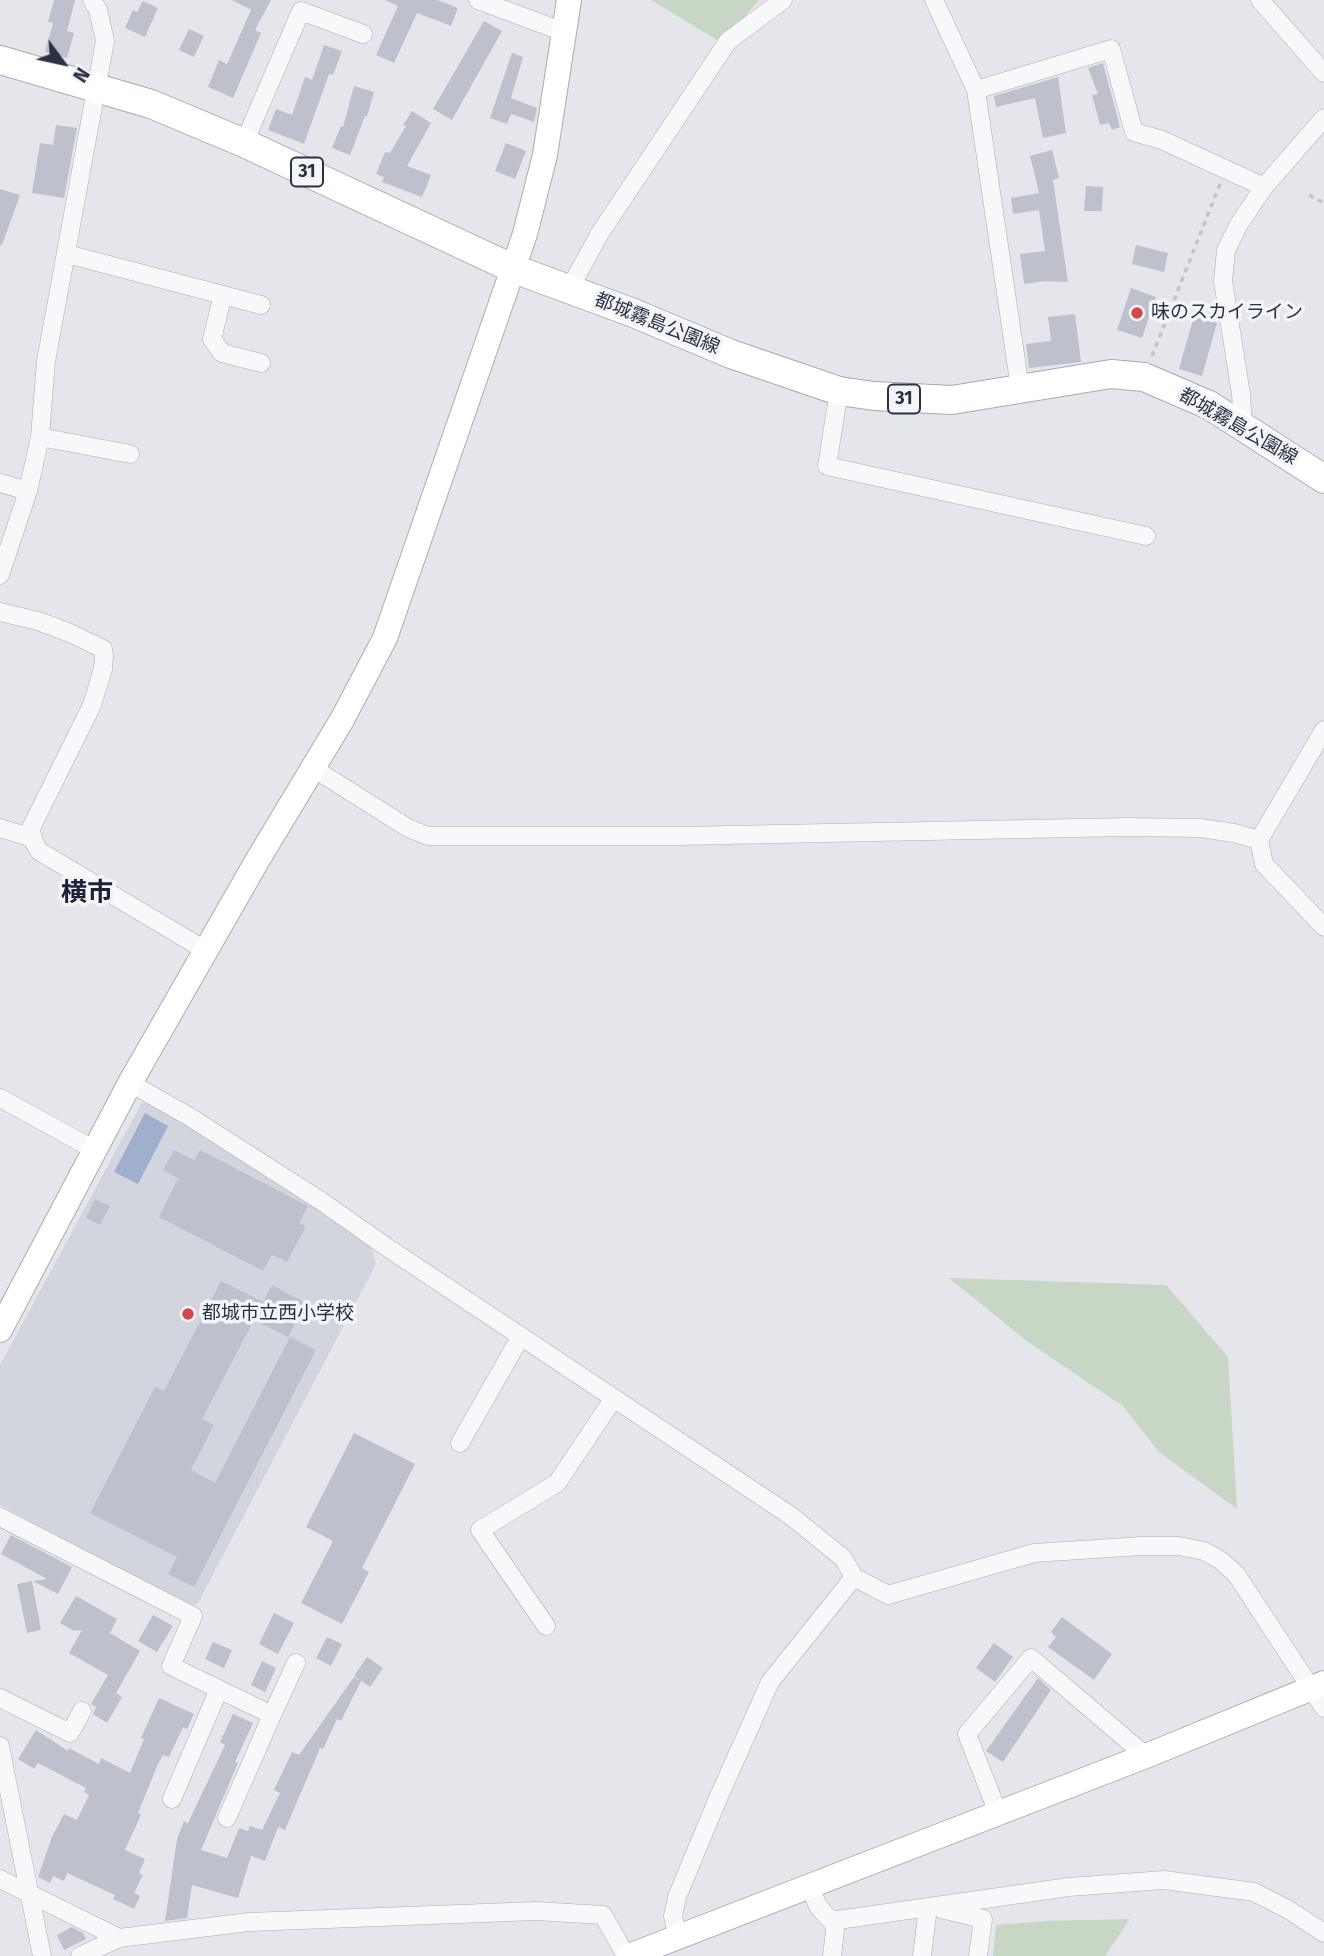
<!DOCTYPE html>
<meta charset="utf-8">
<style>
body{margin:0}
#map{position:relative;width:1324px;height:1956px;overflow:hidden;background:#e4e6ec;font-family:"Fira Sans",sans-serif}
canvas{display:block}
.north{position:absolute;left:28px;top:28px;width:70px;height:70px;-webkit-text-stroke:5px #f4f5f9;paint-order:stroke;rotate:123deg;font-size:19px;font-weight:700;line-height:28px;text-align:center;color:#2b3145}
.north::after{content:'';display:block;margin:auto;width:24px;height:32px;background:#2b3145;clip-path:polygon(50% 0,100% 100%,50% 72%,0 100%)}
</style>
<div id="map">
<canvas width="1324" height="1956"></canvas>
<div class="north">N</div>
</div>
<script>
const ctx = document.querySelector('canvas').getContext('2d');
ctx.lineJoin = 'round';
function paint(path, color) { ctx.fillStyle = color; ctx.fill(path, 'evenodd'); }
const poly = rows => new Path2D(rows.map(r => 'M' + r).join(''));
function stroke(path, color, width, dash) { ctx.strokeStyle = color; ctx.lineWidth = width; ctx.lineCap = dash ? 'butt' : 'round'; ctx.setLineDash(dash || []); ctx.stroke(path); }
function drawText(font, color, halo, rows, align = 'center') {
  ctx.font = font + ' "Fira Sans","Noto Sans JP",sans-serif'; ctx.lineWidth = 7; ctx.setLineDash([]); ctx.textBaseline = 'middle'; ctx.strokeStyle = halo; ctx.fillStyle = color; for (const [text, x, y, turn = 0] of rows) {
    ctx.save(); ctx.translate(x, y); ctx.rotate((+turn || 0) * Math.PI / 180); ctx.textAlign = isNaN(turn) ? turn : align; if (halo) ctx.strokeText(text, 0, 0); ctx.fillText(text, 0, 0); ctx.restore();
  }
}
const built = poly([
 [152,1102,370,1242,376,1264,198,1603,187,1606,0,1505,0,1365,141,1104]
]);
const green = poly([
 [651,0,759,0,722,43],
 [949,1278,1166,1285,1228,1357,1237,1509,1159,1452,1123,1406,1028,1342],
 [1130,1919,1105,1956,993,1956,996,1925,1045,1921]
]);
const water = poly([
 [145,1113,168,1126,138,1184,114,1172]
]);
const building = poly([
 [54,0,75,0,67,31,74,33,67,58,45,52,53,23,48,22],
 [232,0,271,0,255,30,261,33,233,98,208,87,219,60,227,64,251,10],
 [385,0,437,0,458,8,451,26,417,13,394,63,376,55,398,6],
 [143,1,158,8,145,37,125,28,133,10,137,12],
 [484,21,502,31,452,120,433,109],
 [189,29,204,36,194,57,179,50],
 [324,45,342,51,333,75,329,74,304,144,268,130,276,109,292,115,305,77,312,80],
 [512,53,523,57,511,98,537,108,534,122,511,114,507,124,490,118],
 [1103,63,1120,127,1112,130,1109,123,1100,125,1092,95,1098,94,1088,68],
 [1058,77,1066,133,1043,138,1035,98,996,107,994,96],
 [354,86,374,92,367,116,365,116,350,155,332,148,341,126,343,127],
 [412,111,431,123,407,166,431,175,422,197,382,182,384,177,376,174,385,152,390,153,406,126,403,125],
 [56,125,77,128,64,198,32,193,40,143,53,145],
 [506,143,526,151,515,179,495,171],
 [1052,150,1059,178,1053,180,1068,282,1045,281,1024,284,1020,254,1045,251,1039,210,1013,214,1011,198,1039,193,1030,156],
 [1086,186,1103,187,1102,211,1084,211],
 [0,189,20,195,2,245,0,245],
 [1136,245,1168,253,1164,272,1132,264],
 [1131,288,1156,297,1142,338,1117,330],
 [1075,314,1081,362,1029,368,1026,344,1051,341,1048,317],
 [1194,316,1217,323,1202,376,1179,369],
 [174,1150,194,1160,200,1150,308,1206,299,1223,306,1226,287,1262,272,1255,263,1271,159,1217,178,1178,163,1170],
 [95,1199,110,1206,100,1225,86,1218],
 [221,1281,263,1302,272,1285,306,1303,288,1337,254,1320,202,1419,214,1425,191,1470,215,1483,290,1337,316,1350,194,1587,168,1574,177,1557,90,1513,155,1387,164,1391],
 [354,1433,415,1464,362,1568,369,1572,342,1624,301,1603,333,1541,306,1527],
 [11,1535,72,1567,58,1594,33,1581,47,1579,1,1554],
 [32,1581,41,1630,27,1633,17,1584],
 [76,1596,117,1619,110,1633,140,1651,116,1693,122,1697,107,1723,93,1714,96,1707,91,1704,108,1675,69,1653,82,1630,74,1631,60,1623],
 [274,1613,294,1623,278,1654,259,1644],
 [153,1615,173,1626,157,1652,138,1641],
 [1062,1617,1112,1654,1094,1680,1048,1647,1056,1637,1051,1632],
 [327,1637,342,1644,331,1666,316,1658],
 [213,1642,232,1650,224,1668,205,1659],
 [994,1643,1013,1657,995,1682,976,1668],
 [367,1657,383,1668,370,1687,354,1676],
 [262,1661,276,1668,265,1692,251,1685],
 [354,1677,361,1681,341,1721,337,1719,323,1749,320,1748,285,1830,278,1827,265,1861,251,1856,238,1898,192,1885,187,1918,165,1921,177,1839,184,1821,188,1823,225,1745,220,1742,233,1714,253,1723,235,1762,238,1763,201,1850,227,1858,239,1828,248,1831,250,1826,262,1830,280,1793,274,1790,292,1752,299,1755],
 [1038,1678,1051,1690,1003,1762,986,1751],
 [159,1698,194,1714,187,1729,183,1727,169,1757,163,1755,158,1764,138,1813,141,1815,125,1850,145,1859,139,1873,143,1875,134,1893,140,1896,134,1909,113,1899,115,1895,67,1873,64,1881,53,1876,50,1883,38,1877,52,1837,64,1814,77,1820,89,1795,84,1792,86,1788,38,1763,34,1769,18,1759,36,1730,68,1751,69,1748,99,1764,101,1758,130,1773,144,1739,141,1738],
 [72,1927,83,1933,86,1939,64,1950,57,1935]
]);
const path = poly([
 [1309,195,1324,203],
 [1152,356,1220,184]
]);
const street = poly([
 [478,0,564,32],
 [934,0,976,90,1020,388],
 [1260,0,1324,73],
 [976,90,1111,49,1134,132,1162,140,1264,187],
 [244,143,301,11,363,34],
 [67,254,261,305],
 [570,288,600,233,728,41,783,0],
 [223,295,212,339,222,353,261,363],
 [839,391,827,466,1146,536],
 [1243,426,1241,394,1223,281,1226,250,1239,224,1264,187,1324,118],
 [40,437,130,454],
 [0,483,28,491],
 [0,575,28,491,40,437,46,361,105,41,98,10,92,0],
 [0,612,38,621,70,633,103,649,104,656,103,669,92,705,31,828,33,840,39,851,205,950],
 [313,768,408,828,428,836,678,836,1127,827,1200,828,1234,833,1259,840,1264,864,1324,927],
 [0,828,33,838],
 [1259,840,1324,730],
 [130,1083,190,1117,321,1201,388,1248,791,1516,843,1558,854,1577,888,1595,1034,1553,1142,1546,1179,1546,1204,1551,1220,1560,1236,1574,1324,1708],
 [0,1098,95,1150],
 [460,1443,521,1336],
 [0,1517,193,1616,171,1666,272,1715,227,1818],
 [546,1626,480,1530,557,1483,614,1398],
 [0,1698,70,1733,82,1711],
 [272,1715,296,1663],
 [0,1746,42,1956],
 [172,1799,219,1689],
 [998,1813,967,1734,1031,1658,1146,1756],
 [0,1879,119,1938],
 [810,1887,818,1906,831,1921,1069,1887,1164,1880,1254,1892,1289,1910,1324,1933],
 [941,1909,983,1919,978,1956],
 [677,1936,673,1916,677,1897,719,1796,770,1682,854,1577],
 [80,1956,119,1938,249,1922,536,1911,603,1915,626,1956],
 [832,1956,836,1921],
 [922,1956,928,1907]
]);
const secondary = poly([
 [0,1330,130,1083,257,861,343,718,385,638,525,234,545,155,569,0],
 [629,1956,1146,1756,1324,1683]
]);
const primary = poly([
 [0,60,151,104,244,143,514,269,631,312,731,354,839,391,874,396,952,400,1111,374,1144,377,1209,405,1324,479]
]);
const markers = [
 [1137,313,7,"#d04a4d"],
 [188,1314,7,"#d04a4d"]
];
const shields = [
 [307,172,32],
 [904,399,32]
];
const shieldNames = [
 ["31",307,172],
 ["31",904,399]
];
const poiNames = [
 ["味のスカイライン",1151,313],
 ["都城市立西小学校",202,1314]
];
const streetNames = [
 ["都城霧島公園線",657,324,22],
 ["都城霧島公園線",1238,427,30]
];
const districtNames = [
 ["横市",87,894]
];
paint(built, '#d2d5de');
paint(green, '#c7d6c5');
paint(water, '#9fafcc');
paint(building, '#bec1cc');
stroke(street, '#a9acb7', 19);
stroke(secondary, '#a9acb7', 26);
stroke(primary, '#a3a9b8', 30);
stroke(path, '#c2c4cb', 3.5, [5, 5]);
stroke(street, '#f7f8fa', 18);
stroke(secondary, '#fff', 24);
stroke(primary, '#fff', 28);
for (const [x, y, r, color] of markers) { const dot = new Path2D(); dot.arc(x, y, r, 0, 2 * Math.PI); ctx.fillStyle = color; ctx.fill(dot); stroke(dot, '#f4f5f9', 2.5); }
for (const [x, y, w] of shields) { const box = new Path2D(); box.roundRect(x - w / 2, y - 14.5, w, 29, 5); ctx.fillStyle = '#f4f5f9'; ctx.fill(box); stroke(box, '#2b3145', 2); }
drawText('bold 18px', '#2b3145', null, shieldNames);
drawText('19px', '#2b3145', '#f4f5f9', poiNames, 'left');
drawText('19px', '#2b3145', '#f4f5f9', streetNames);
drawText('bold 26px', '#1d2236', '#f4f5f9', districtNames);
</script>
